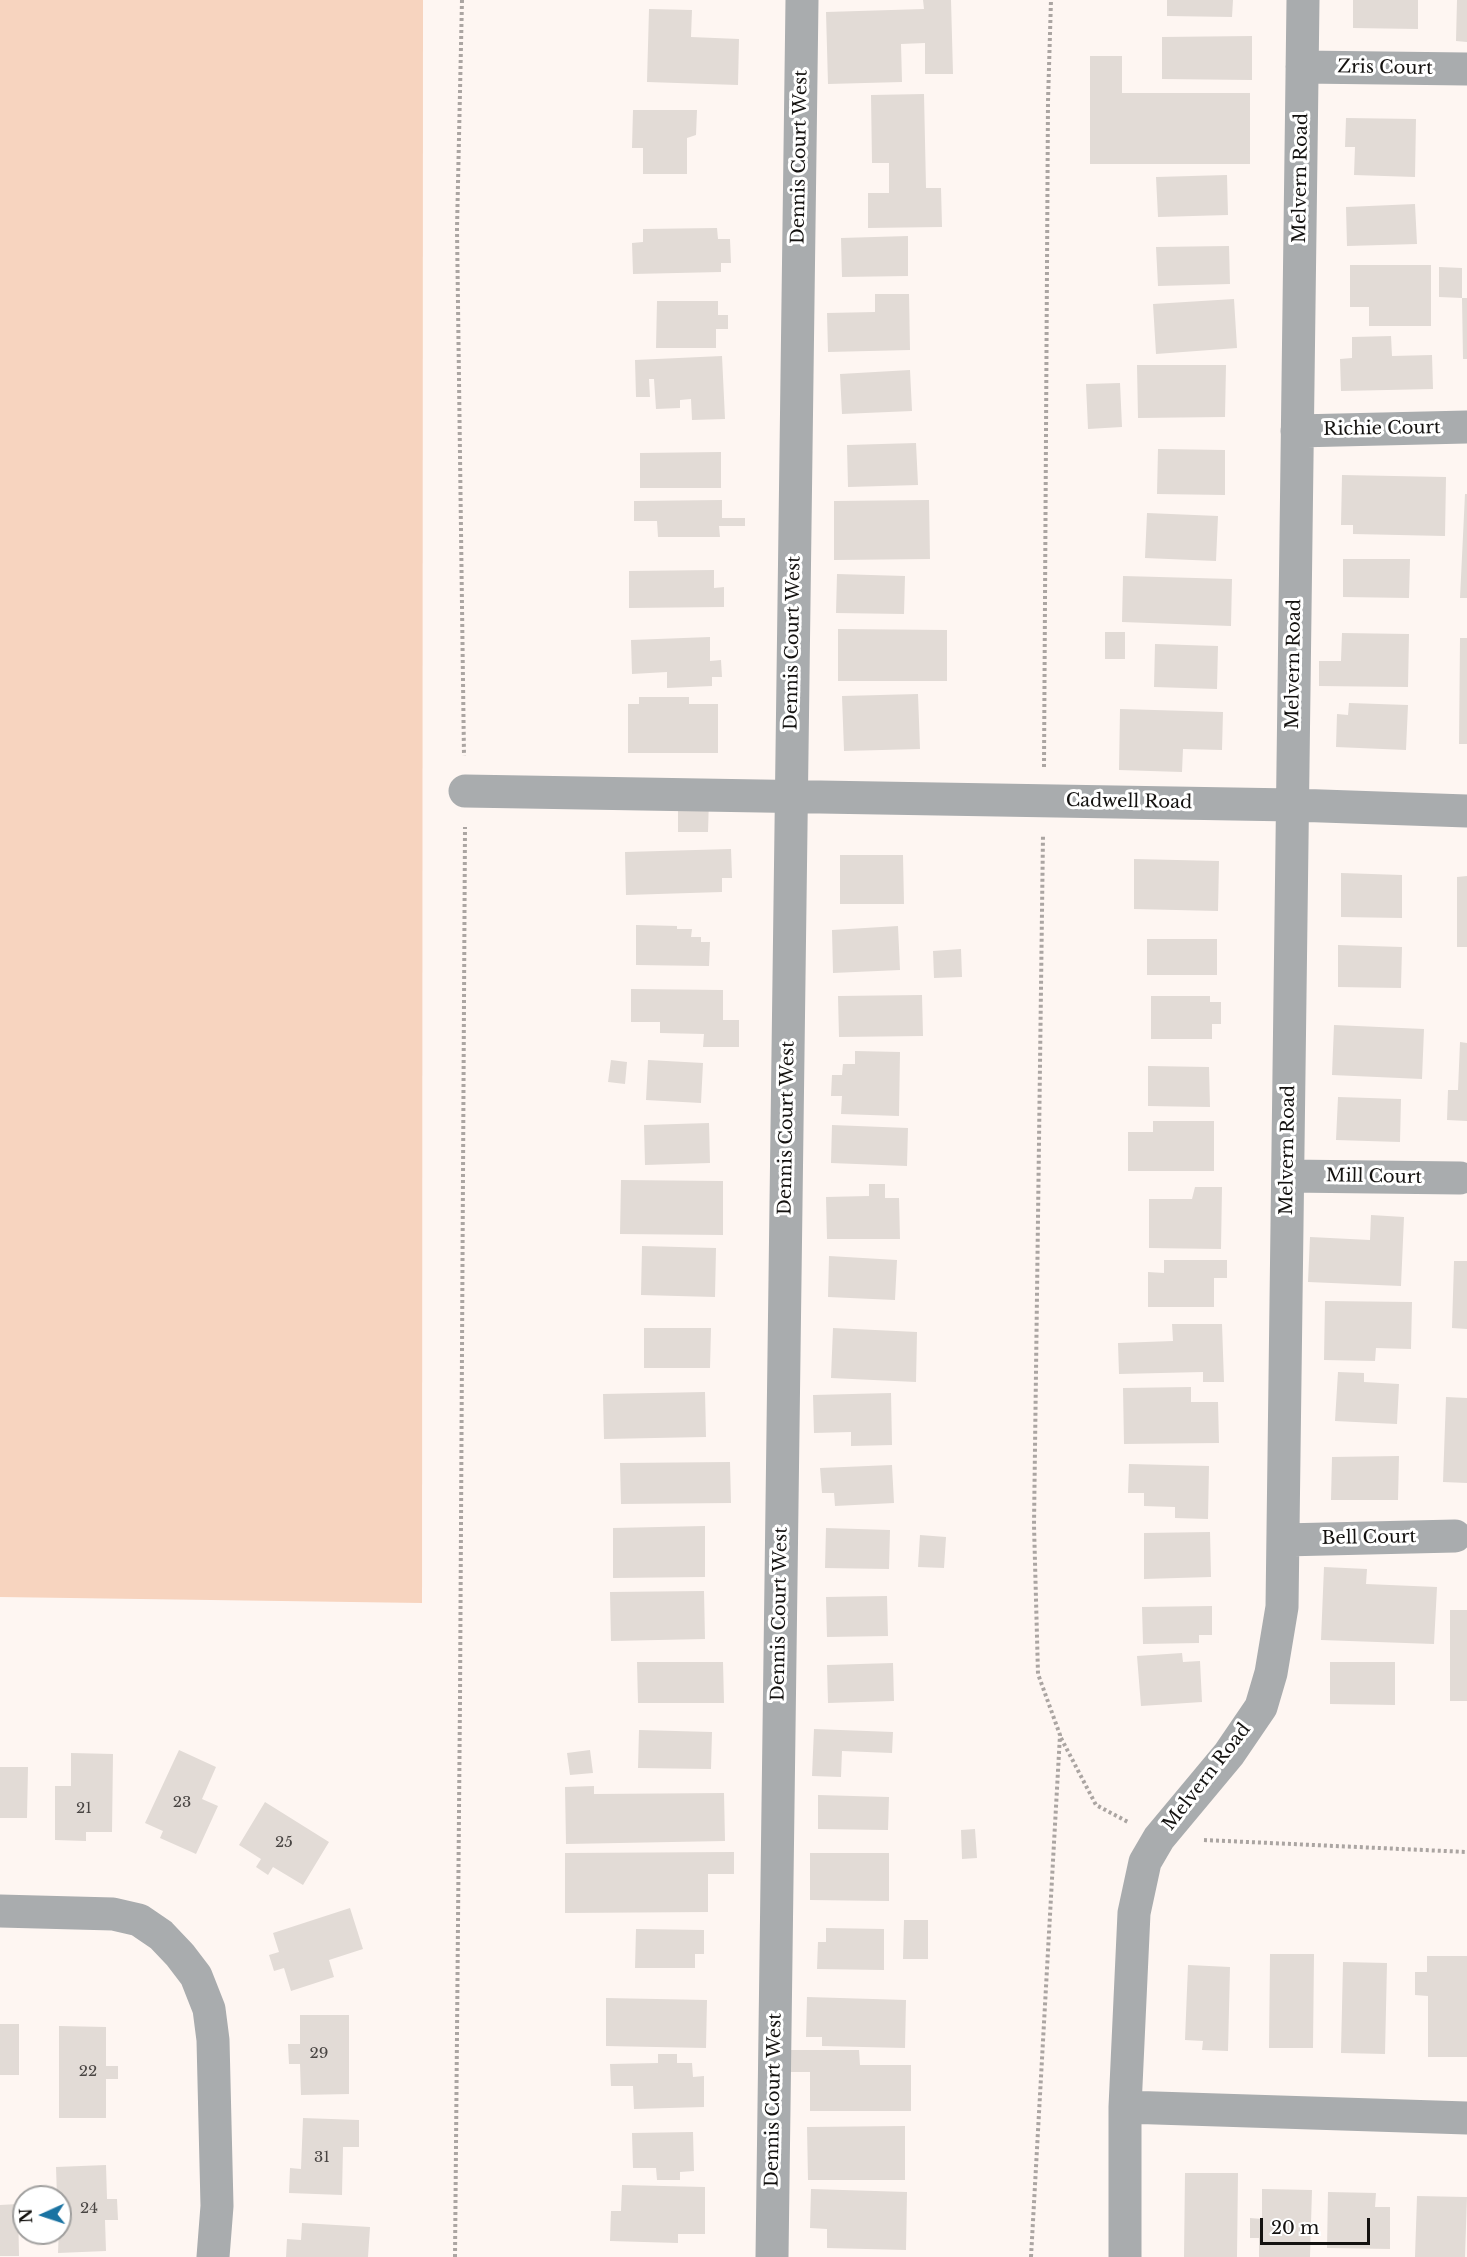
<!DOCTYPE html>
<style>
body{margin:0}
#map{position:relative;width:1467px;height:2257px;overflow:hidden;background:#fef6f2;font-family:"Libre Baskerville",serif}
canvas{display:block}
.north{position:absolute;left:12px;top:2185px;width:60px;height:60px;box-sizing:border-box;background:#fff;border:2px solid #a1a09f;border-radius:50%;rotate:267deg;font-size:16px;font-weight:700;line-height:24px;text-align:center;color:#141210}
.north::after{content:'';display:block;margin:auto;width:21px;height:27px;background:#1a73a2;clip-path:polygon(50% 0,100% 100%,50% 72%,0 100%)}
.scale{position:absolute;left:1260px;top:2218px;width:110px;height:27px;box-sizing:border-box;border:3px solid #141210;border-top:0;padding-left:8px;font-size:18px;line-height:21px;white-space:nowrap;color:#141210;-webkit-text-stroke:4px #fff;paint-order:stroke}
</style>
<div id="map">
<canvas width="1467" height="2257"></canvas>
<div class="north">N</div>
<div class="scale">20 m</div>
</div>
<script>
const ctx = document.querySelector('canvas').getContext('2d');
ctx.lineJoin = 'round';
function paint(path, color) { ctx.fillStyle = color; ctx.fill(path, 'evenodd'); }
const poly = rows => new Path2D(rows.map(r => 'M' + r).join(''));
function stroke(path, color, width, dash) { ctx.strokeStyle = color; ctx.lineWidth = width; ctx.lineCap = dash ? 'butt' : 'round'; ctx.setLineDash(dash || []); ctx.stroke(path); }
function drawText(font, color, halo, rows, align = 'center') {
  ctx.font = font + ' "Libre Baskerville",serif'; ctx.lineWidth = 6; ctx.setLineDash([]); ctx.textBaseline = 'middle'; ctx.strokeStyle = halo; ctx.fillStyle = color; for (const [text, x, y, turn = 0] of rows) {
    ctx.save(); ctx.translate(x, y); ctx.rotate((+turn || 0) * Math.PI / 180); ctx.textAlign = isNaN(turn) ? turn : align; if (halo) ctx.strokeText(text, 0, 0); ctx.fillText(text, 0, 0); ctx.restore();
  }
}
const green = poly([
 [0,0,423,0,422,1603,0,1597]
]);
const building = poly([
 [923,0,951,0,953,74,925,74,925,43,901,44,902,82,828,84,826,12,924,9],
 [1167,0,1233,0,1232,17,1167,16],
 [1353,0,1418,0,1418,29,1353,28],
 [1457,0,1467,0,1467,42,1456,41],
 [649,9,692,10,691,37,739,39,738,85,647,82],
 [1252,36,1252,80,1162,79,1162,37],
 [1090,56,1122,56,1122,93,1250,93,1250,164,1090,164],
 [924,94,926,188,941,188,942,227,868,228,868,193,889,193,889,163,872,163,871,95],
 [633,110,697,110,696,135,687,138,687,174,643,174,643,148,632,148],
 [1346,118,1416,119,1415,177,1354,175,1355,147,1345,147],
 [1227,175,1228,215,1158,217,1156,177],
 [1415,204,1417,244,1347,246,1346,207],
 [717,228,718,239,730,239,731,263,721,263,721,272,633,274,632,243,643,242,643,229],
 [908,236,908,276,842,277,841,238],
 [1229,246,1230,284,1158,286,1156,247],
 [1350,265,1431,265,1431,326,1369,326,1369,307,1350,307],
 [1439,267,1462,268,1462,298,1467,298,1467,359,1463,359,1462,298,1439,297],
 [875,294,909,294,910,350,828,352,827,313,875,312],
 [1234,299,1237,348,1156,354,1153,304],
 [657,301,718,301,718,315,728,315,728,329,716,329,716,348,656,348],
 [1391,336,1392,356,1432,355,1433,389,1341,391,1340,359,1352,358,1352,337],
 [722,356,725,419,692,420,691,399,680,400,680,408,656,409,654,379,649,379,650,397,636,397,635,360],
 [1137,365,1226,365,1225,417,1138,418],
 [910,370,912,411,842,414,840,374],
 [1120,383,1122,427,1088,429,1086,384],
 [916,443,918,485,848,487,847,445],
 [1158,449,1225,450,1225,495,1157,494],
 [721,452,721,488,640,488,640,453],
 [1342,475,1446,477,1445,536,1353,534,1353,525,1341,525],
 [1465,494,1467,494,1467,598,1460,598],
 [722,500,722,518,745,518,745,526,719,526,720,537,658,537,657,521,634,521,634,501],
 [929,500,930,559,834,560,834,501],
 [1147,513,1218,516,1216,561,1145,558],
 [1343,559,1410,559,1409,598,1343,597],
 [714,570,714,588,724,587,724,607,629,608,629,571],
 [837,574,905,576,904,614,836,613],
 [1123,576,1232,579,1231,626,1122,622],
 [838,629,947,630,947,681,838,681],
 [1105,632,1125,632,1125,659,1105,659],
 [1342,633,1409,634,1408,687,1319,686,1319,661,1341,661],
 [710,637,710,661,721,660,722,677,712,677,712,686,667,688,667,672,632,674,631,640],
 [1460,638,1467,638,1467,744,1459,744],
 [1155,644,1218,646,1217,689,1154,687],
 [918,694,920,749,844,751,842,696],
 [639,697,689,697,689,704,718,704,718,753,628,753,628,704,639,704],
 [1349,703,1408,705,1406,750,1336,747,1337,714,1348,715],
 [1120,709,1223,712,1222,750,1183,749,1182,772,1119,770],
 [678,799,709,799,708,832,678,832],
 [731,849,732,878,722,878,722,892,626,895,625,852],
 [840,855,903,855,904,904,840,904],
 [1134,859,1219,861,1218,911,1134,909],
 [1341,873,1402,875,1402,918,1341,917],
 [1467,876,1467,947,1457,947,1457,877],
 [636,925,677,926,677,929,692,929,691,937,701,937,701,942,710,942,709,966,636,965],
 [898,926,900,970,833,973,832,930],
 [1147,939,1217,939,1217,975,1147,975],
 [1338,945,1402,947,1401,988,1338,987],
 [961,949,962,977,934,978,933,951],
 [631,989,723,990,723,1020,739,1020,739,1047,703,1047,704,1034,660,1033,660,1022,631,1022],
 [922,995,923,1036,839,1037,838,996],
 [1151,996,1210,996,1210,1002,1221,1002,1221,1024,1212,1024,1212,1039,1151,1039],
 [1334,1025,1424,1029,1422,1079,1332,1075],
 [1460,1042,1467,1043,1467,1121,1447,1120,1448,1090,1458,1090],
 [855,1051,900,1052,899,1116,841,1114,842,1096,831,1096,832,1075,842,1075,843,1064,855,1064],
 [611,1060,627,1062,625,1084,608,1082],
 [648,1060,703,1063,701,1103,646,1100],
 [1148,1066,1209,1067,1210,1107,1148,1106],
 [1338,1097,1401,1099,1400,1142,1336,1140],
 [1153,1121,1214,1121,1214,1171,1128,1171,1128,1132,1153,1132],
 [709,1123,710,1163,645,1165,644,1125],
 [832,1125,908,1128,907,1166,831,1163],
 [621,1180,723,1181,723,1235,620,1234],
 [869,1184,885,1184,885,1198,899,1198,900,1239,827,1239,826,1197,869,1196],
 [1195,1187,1222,1187,1221,1249,1149,1248,1149,1199,1192,1199],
 [1371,1215,1404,1217,1401,1286,1308,1282,1310,1237,1370,1240],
 [642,1246,716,1248,715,1297,641,1295],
 [829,1256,897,1260,895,1300,828,1297],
 [1164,1260,1227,1260,1227,1278,1214,1278,1214,1307,1148,1307,1148,1272,1164,1273],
 [1454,1261,1467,1261,1467,1329,1452,1328],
 [1325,1301,1412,1302,1411,1349,1376,1348,1375,1361,1324,1360],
 [1172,1324,1222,1324,1224,1382,1203,1382,1203,1372,1119,1374,1118,1343,1173,1341],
 [644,1328,711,1328,710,1368,644,1368],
 [833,1328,917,1332,916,1382,831,1378],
 [1338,1372,1364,1373,1364,1382,1399,1384,1397,1424,1335,1421],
 [1191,1387,1191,1402,1218,1402,1219,1443,1124,1444,1123,1388],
 [705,1392,706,1437,604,1439,603,1394],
 [891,1393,892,1445,851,1446,851,1432,814,1433,813,1395],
 [1446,1397,1467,1398,1467,1483,1443,1482],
 [1399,1456,1398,1500,1331,1500,1332,1457],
 [730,1462,731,1503,621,1504,620,1463],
 [1129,1464,1209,1466,1208,1519,1175,1518,1175,1507,1144,1506,1144,1493,1128,1493],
 [892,1465,894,1503,835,1506,834,1493,822,1493,820,1468],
 [705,1526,705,1577,613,1578,613,1528],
 [826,1528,890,1530,889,1569,825,1568],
 [1210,1532,1211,1577,1144,1579,1144,1533],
 [920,1535,946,1537,944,1568,918,1567],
 [1324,1567,1367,1569,1366,1584,1437,1587,1434,1644,1321,1640],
 [704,1591,705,1639,611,1641,610,1592],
 [887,1596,888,1636,827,1637,826,1597],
 [1212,1606,1212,1635,1199,1635,1199,1643,1143,1644,1142,1607],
 [1450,1610,1467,1610,1467,1701,1450,1701],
 [1182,1653,1183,1662,1200,1661,1202,1702,1141,1706,1137,1656],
 [637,1662,723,1662,724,1703,638,1703],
 [1330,1662,1395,1662,1395,1705,1330,1704],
 [893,1663,894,1701,828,1703,827,1665],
 [814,1729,893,1732,892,1753,842,1751,841,1777,812,1776],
 [639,1730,712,1732,711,1769,638,1768],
 [179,1750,216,1767,202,1799,218,1806,196,1854,160,1838,163,1831,145,1823],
 [590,1750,593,1773,570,1775,567,1753],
 [71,1753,113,1754,112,1832,86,1832,86,1841,55,1840,55,1786,71,1786],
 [0,1767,28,1767,27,1818,0,1818],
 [594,1786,594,1794,724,1793,725,1841,566,1844,565,1787],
 [818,1795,889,1797,888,1830,818,1829],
 [265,1802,329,1842,303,1885,273,1867,268,1875,256,1867,261,1859,239,1845],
 [975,1829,977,1858,962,1859,961,1830],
 [734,1852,734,1874,708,1874,708,1912,565,1913,565,1853],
 [810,1853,889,1853,889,1901,810,1900],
 [350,1908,363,1949,329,1960,334,1977,291,1991,284,1968,274,1971,269,1955,279,1952,273,1933],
 [904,1920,928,1920,928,1959,903,1959],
 [826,1928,884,1929,884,1970,817,1969,818,1942,826,1942],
 [636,1929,704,1930,704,1954,695,1954,695,1968,635,1968],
 [1270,1954,1314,1954,1313,2048,1269,2048],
 [1427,1956,1467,1956,1467,2057,1428,2057,1428,1996,1415,1995,1415,1972,1427,1972],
 [1343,1962,1387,1963,1385,2054,1341,2053],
 [1188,1965,1230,1967,1228,2051,1202,2050,1203,2041,1185,2040],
 [807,1997,906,2000,905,2048,822,2046,822,2037,806,2037],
 [606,1998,707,2000,706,2048,606,2046],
 [300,2015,349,2015,349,2094,301,2095,300,2064,289,2064,288,2044,300,2044],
 [0,2024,19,2024,19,2075,0,2075],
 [59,2026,106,2027,106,2066,118,2066,118,2079,106,2079,106,2118,59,2118],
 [791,2050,859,2050,860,2065,911,2065,911,2111,810,2111,810,2072,790,2072],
 [658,2054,677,2054,677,2063,692,2063,693,2077,704,2076,704,2107,634,2109,633,2086,611,2086,610,2064,658,2063],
 [303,2118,359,2120,359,2147,343,2147,342,2195,289,2193,290,2168,301,2169],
 [905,2126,905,2180,808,2180,807,2127],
 [693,2132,694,2171,680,2172,680,2180,657,2180,656,2168,633,2168,632,2133],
 [106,2165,107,2199,117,2199,118,2220,105,2220,106,2251,58,2253,60,2197,57,2197,56,2167],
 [1185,2173,1238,2173,1237,2257,1184,2257],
 [622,2185,705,2187,705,2234,678,2234,678,2243,610,2241,611,2211,621,2211],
 [811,2189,907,2192,906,2250,827,2248,827,2229,810,2228],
 [1262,2189,1312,2190,1310,2257,1259,2257,1259,2238,1250,2238,1250,2218,1262,2219],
 [1328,2192,1376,2193,1375,2207,1390,2207,1390,2249,1327,2248],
 [1417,2196,1467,2197,1465,2257,1415,2257],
 [18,2204,19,2256,0,2256,0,2205],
 [302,2223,370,2227,368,2257,286,2257,287,2239,301,2240]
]);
const path = poly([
 [462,0,457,229,464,756],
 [1044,767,1048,101,1051,0],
 [1061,1738,1096,1805,1128,1822],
 [1204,1840,1467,1852],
 [455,2257,460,1700,465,827],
 [1031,2257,1060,1735,1038,1674,1034,1525,1043,835]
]);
const minor = poly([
 [1302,67,1467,69],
 [1297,431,1467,427],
 [465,791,1293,805,1467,811],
 [1288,1176,1460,1178],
 [1283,1540,1455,1536],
 [0,1911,113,1914,139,1920,161,1935,180,1955,196,1976,209,2009,213,2040,217,2206,213,2257],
 [1125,2107,1467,2118],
 [772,2257,802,0],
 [1125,2257,1125,2107,1134,1913,1145,1862,1159,1838,1229,1754,1261,1707,1271,1673,1282,1607,1303,0]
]);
const numberNames = [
 ["23",182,1803],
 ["21",84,1809],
 ["25",284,1843],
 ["29",319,2054],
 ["22",88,2072],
 ["31",322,2158],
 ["24",89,2209]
];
const streetNames = [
 ["Zris Court",1385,68,1],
 ["Dennis Court West",800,157,-89],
 ["Melvern Road",1301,178,-89],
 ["Richie Court",1382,429,-1],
 ["Dennis Court West",793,643,-89],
 ["Melvern Road",1294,664,-89],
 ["Cadwell Road",1129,802,1],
 ["Dennis Court West",787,1128,-89],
 ["Melvern Road",1288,1150,-89],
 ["Mill Court",1374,1177,1],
 ["Bell Court",1369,1538,-1],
 ["Dennis Court West",780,1614,-89],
 ["Melvern Road",1207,1777,-52],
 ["Dennis Court West",774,2100,-89]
];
paint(green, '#f7d4bf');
paint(building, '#e2dbd6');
stroke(path, '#aba5a2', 4, [3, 3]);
stroke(minor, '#a9acae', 33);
drawText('15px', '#484442', null, numberNames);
drawText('18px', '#141210', '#fff', streetNames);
</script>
